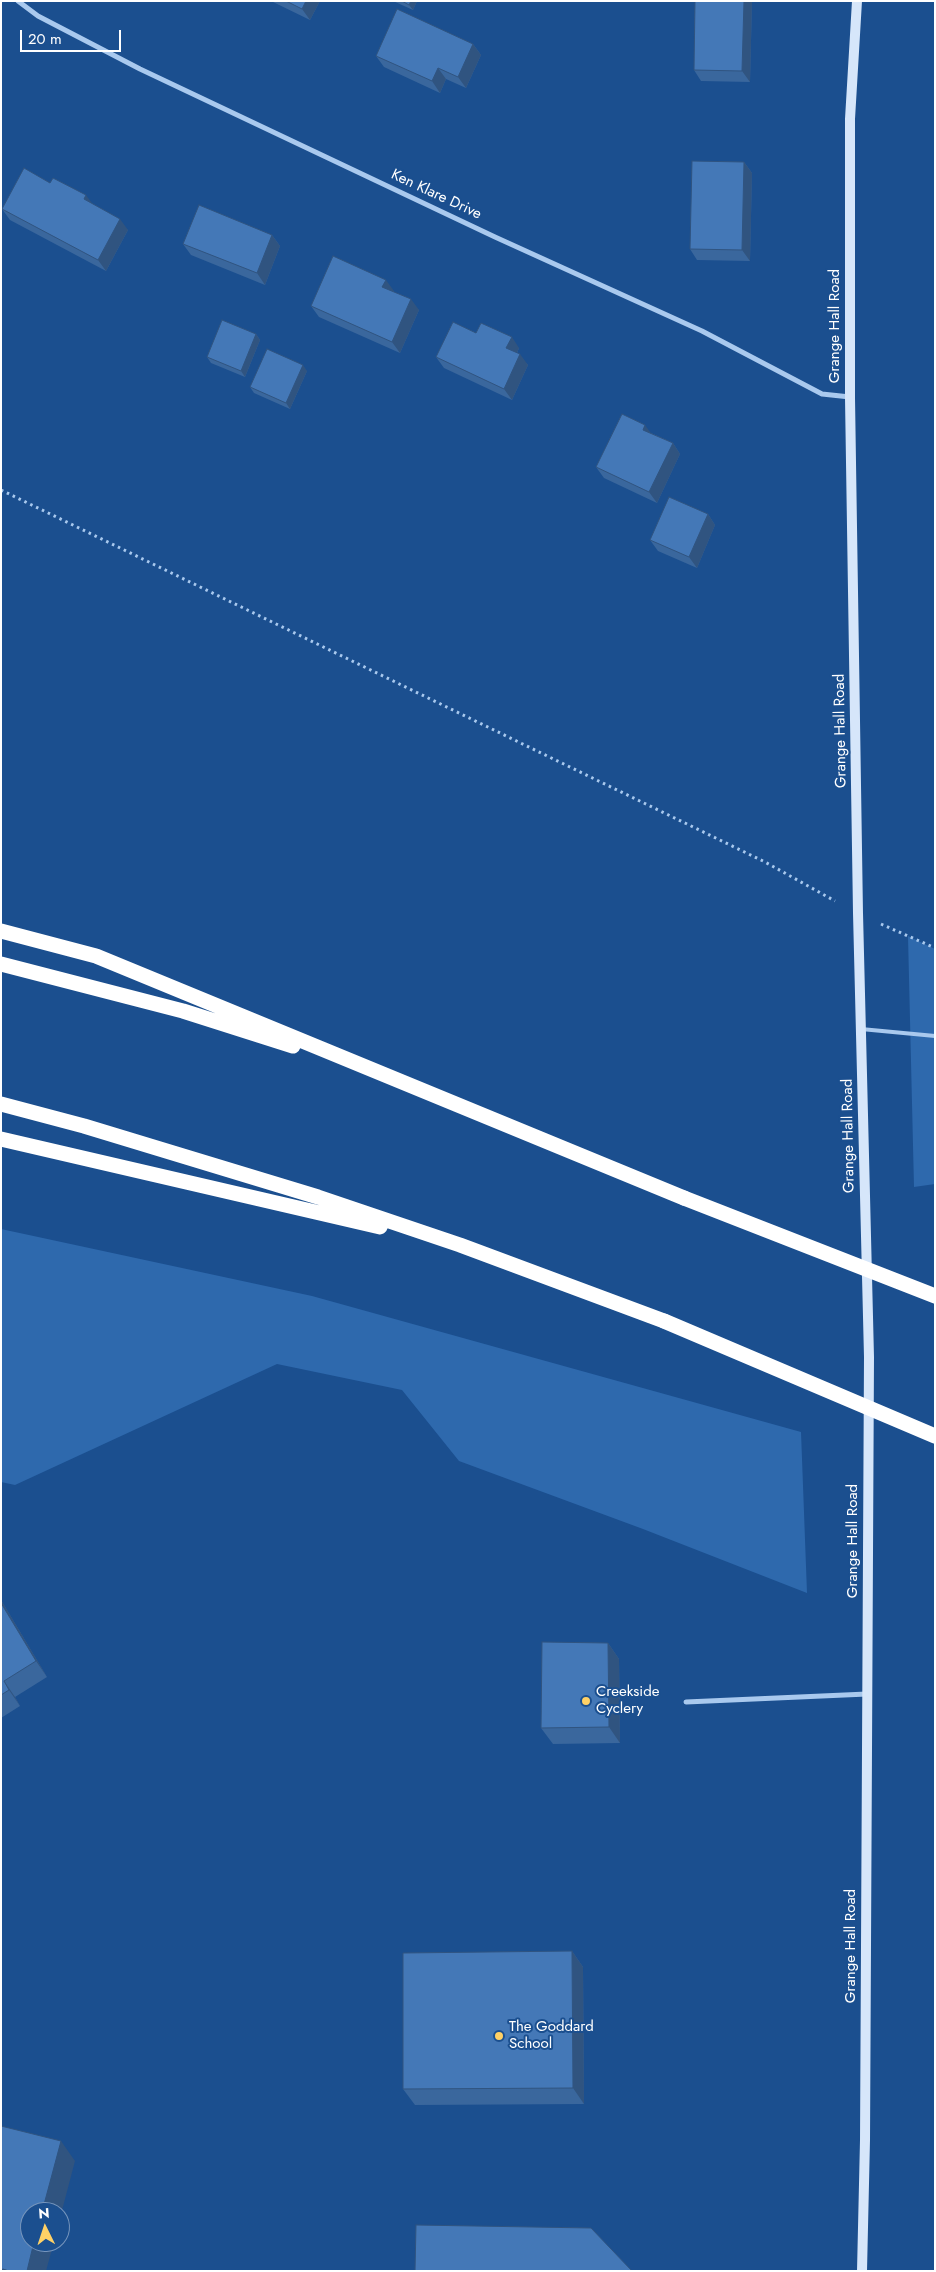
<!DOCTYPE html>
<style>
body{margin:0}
#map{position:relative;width:936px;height:2272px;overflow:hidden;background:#1b4f8f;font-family:Jost,sans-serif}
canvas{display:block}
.frame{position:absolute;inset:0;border:2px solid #fff;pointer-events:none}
.north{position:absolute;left:20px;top:2202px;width:50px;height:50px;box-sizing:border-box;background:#1b4f8f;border:1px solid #7695bc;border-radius:50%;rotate:356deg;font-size:14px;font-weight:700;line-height:20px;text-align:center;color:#fff}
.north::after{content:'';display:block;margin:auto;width:18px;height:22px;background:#ffd166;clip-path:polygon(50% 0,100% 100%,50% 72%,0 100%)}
.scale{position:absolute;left:20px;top:30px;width:101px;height:22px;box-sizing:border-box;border:2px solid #fff;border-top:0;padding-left:6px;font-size:15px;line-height:18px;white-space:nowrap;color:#fff;-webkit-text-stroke:4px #1b4f8f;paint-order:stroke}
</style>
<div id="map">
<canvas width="936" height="2272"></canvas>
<div class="frame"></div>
<div class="north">N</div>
<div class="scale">20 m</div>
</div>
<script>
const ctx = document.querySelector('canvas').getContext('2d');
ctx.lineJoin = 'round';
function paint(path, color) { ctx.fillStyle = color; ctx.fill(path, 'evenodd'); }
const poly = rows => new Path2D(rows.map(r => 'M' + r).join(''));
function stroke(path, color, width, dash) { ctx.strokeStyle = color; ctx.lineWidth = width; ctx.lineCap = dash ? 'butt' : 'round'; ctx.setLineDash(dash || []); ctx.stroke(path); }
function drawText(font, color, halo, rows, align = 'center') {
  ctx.font = font + ' Jost,sans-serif'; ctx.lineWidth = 4; ctx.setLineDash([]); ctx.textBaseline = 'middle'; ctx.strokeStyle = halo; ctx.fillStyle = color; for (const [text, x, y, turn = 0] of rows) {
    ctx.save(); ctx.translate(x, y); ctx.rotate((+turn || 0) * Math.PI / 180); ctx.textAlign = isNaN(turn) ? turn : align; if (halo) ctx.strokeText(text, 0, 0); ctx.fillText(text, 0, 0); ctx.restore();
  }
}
const green = poly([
 [908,936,935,949,935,1184,914,1187],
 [1,1229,312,1296,801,1432,807,1593,643,1529,459,1461,402,1390,277,1364,15,1485,1,1482]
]);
const path = poly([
 [1,490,765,862,835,901],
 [881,924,935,948]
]);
const lane = poly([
 [861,1029,935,1036]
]);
const street = poly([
 [18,1,38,16,140,69,495,237,702,331,822,394,850,397],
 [686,1702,867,1694]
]);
const secondary = poly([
 [857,1,850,119,850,398,858,913,869,1357,865,2140,862,2271]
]);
const highway = poly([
 [1,931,96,956,684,1198],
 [1,964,183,1011,293,1046],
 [1,1104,84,1126,318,1197,460,1245,664,1321],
 [1,1139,380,1227]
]);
const highwayBridge = poly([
 [684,1198,935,1296],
 [664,1321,935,1436]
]);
const wall = poly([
 [271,1,320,1,310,20],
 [393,1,417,1,413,10],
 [695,1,752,1,750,82,701,81,694,70],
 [473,44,481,55,466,88,446,79,440,93,384,67,376,56],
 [744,162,752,173,750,261,697,260,690,249],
 [50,183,92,204,128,230,106,271,10,220,2,209],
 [272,235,280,246,265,285,191,255,183,244],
 [393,291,419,310,400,353,319,317,311,306,394,291],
 [476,333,519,348,517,353,528,365,512,400,444,368,436,357],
 [256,334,260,340,245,377,211,363,207,357],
 [307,371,290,409,254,393,250,387],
 [651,433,673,443,680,454,657,503,604,478,596,467],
 [708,514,715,525,697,568,658,551,650,540],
 [1,1600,47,1677,15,1697,20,1706,1,1718],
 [608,1643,619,1659,620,1743,553,1744,541,1728],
 [572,1951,583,1967,584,2104,415,2105,403,2089]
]);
const shadedWall = poly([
 [306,1,320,1,310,20,302,9],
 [411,1,417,1,413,10,409,5],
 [744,1,752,1,750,82,742,71],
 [473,44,481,55,466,88,458,77],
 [438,68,446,79,440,93,432,81],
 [744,162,752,173,750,261,742,250],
 [86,195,94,206,84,199],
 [120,219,128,230,106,271,98,260],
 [272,235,280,246,265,285,257,273],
 [386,280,394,291,390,298,382,287],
 [411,299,419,310,400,353,392,342],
 [256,334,260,340,245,377,241,371],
 [512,337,519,348,514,359,506,348],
 [520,354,528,365,512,400,504,389],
 [303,365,307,371,290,409,286,403],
 [645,425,653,436,643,430],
 [673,443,680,454,657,503,649,492],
 [708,514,715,525,697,568,689,557],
 [1,1600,47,1677,36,1661,1,1603],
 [608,1643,619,1659,620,1743,609,1727],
 [4,1681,15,1697,20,1706,9,1690],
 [572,1951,583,1967,584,2104,573,2088],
 [61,2141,75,2161,60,2218,60,2212,42,2212],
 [34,2242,54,2242,46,2271,27,2271]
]);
const building = poly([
 [286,1,306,1,302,9,286,1],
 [402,1,411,1,409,5,402,1],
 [695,1,744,1,742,71,694,70,695,1],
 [397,9,473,44,458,77,438,68,432,81,376,56,397,9],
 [692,161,744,162,742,250,690,249,692,161],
 [24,168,50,183,53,178,86,195,84,199,120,219,98,260,2,209,24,168],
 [199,205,272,235,257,273,183,244,199,205],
 [333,256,386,280,382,287,411,299,392,342,311,306,333,256],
 [222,320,256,334,241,371,207,357,222,320],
 [453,322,476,333,481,323,512,337,506,348,520,354,504,389,436,357,453,322],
 [267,349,303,365,286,403,250,387,267,349],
 [622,414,645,425,643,430,673,443,649,492,596,467,622,414],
 [669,497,708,514,689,557,650,540,669,497],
 [1,1603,36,1661,4,1681,9,1690,1,1695,1,1603],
 [542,1642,608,1643,609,1727,541,1728,542,1642],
 [572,1951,573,2088,403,2089,403,1953,572,1951],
 [1,2126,61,2141,42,2212,30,2212,30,2242,34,2242,27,2271,9,2271,3,2269,1,2270,1,2126],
 [416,2225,591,2228,632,2271,415,2271,416,2225]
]);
const markers = [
 [586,1701,5,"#ffd166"],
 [499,2036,5,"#ffd166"]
];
const streetNames = [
 ["Ken Klare Drive",436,195,25],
 ["Grange Hall Road",835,326,-90],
 ["Grange Hall Road",841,731,-91],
 ["Grange Hall Road",849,1136,-91],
 ["Grange Hall Road",853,1541,-90],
 ["Grange Hall Road",851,1946,-90]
];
const poiNames = [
 ["Creekside",596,1692],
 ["Cyclery",596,1709],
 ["The Goddard",509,2027],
 ["School",509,2044]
];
paint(green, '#2e69ad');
stroke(path, '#a9c9ee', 3, [2.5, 4]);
stroke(lane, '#a9c9ee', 4);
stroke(street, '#a9c9ee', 5);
stroke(secondary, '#d6e6fa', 10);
stroke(highway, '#fff', 15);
stroke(highwayBridge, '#fff', 15);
paint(wall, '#3a679d');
paint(shadedWall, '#305480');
paint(building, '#4478b7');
stroke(building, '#305480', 1);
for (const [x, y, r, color] of markers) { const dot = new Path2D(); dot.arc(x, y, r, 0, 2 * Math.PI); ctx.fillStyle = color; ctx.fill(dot); stroke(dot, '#1b4f8f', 2); }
drawText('15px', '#fff', '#1b4f8f', streetNames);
drawText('15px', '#fff', '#1b4f8f', poiNames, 'left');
</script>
